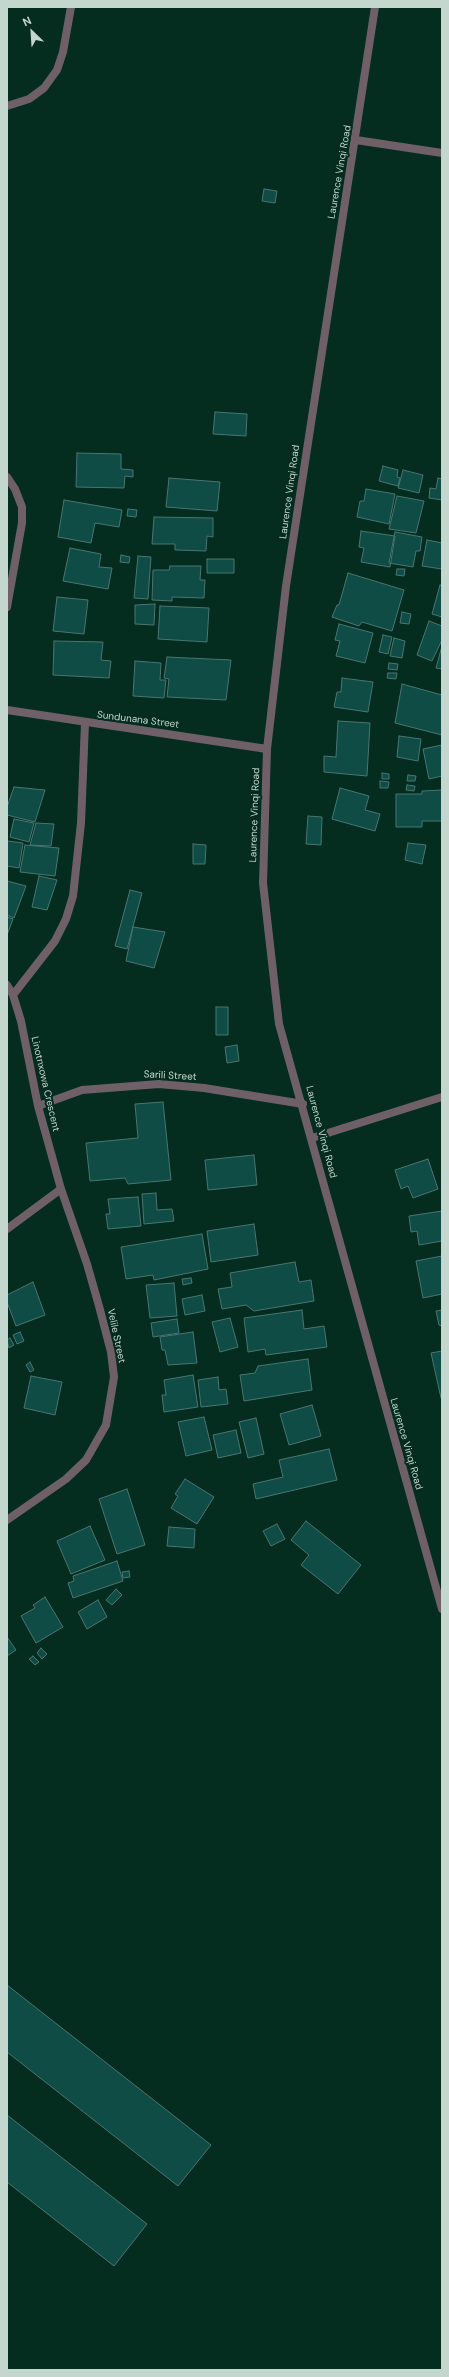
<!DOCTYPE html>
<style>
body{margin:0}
#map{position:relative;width:449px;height:2377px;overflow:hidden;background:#042c1f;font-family:"DM Sans",sans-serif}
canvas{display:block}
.frame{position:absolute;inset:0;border:8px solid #c3d7ce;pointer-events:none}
.north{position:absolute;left:12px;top:12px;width:40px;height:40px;-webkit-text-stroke:3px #042c1f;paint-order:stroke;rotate:335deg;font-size:11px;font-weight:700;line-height:16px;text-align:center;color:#c3d7ce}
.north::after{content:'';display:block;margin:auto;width:14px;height:18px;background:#c3d7ce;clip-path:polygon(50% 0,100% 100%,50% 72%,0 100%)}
</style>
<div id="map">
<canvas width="449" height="2377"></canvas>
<div class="frame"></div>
<div class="north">N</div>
</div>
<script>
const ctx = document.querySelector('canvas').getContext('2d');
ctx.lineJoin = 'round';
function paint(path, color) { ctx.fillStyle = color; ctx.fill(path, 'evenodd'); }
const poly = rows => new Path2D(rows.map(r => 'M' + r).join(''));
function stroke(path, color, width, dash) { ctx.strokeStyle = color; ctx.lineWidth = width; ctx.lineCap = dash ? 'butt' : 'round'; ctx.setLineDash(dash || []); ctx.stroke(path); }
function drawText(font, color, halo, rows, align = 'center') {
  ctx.font = font + ' "DM Sans",sans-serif'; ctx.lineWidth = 4; ctx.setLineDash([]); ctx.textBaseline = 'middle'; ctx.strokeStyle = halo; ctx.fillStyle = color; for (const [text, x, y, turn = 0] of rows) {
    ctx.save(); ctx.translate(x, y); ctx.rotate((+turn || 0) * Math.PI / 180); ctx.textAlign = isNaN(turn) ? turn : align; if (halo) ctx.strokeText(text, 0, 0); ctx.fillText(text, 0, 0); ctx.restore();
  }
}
const building = poly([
 [264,189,277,191,275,203,262,201,264,189],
 [215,412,247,414,246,436,213,434,215,412],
 [77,453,121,454,121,469,133,470,133,477,125,476,124,488,76,487,77,453],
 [383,466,398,470,397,477,400,478,398,486,379,481,383,466],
 [403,470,423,475,419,493,398,488,403,470],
 [169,478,220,482,217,511,166,507,169,478],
 [438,478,442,479,442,500,429,498,430,488,436,489,438,478],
 [366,489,395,494,389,524,357,517,360,501,364,501,366,489],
 [397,496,424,501,416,533,389,529,397,496],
 [64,500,122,510,119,527,95,523,91,543,58,537,64,500],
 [128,509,137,510,136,517,127,516,128,509],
 [154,517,213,518,213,537,207,536,206,551,175,550,175,544,152,544,154,517],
 [361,531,395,536,390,567,361,562,364,548,359,547,361,531],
 [395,532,422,537,420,551,416,551,413,567,389,563,395,532],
 [427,540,442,543,442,569,422,566,427,540],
 [70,548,101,554,99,567,112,568,108,589,63,581,70,548],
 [121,555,130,557,129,563,120,562,121,555],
 [138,556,151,557,148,599,134,598,138,556],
 [207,559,234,559,234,573,207,573,207,559],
 [170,566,201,566,200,580,205,580,204,598,172,597,172,601,152,600,153,570,169,570,170,566],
 [397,569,405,569,404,576,396,575,397,569],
 [348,573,404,590,392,631,362,622,359,626,332,617,337,605,339,605,348,573],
 [440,585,442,586,442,617,432,614,440,585],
 [57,597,88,600,84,634,53,631,57,597],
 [155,604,154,625,135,624,135,605,155,604],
 [160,606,209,608,207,642,158,639,160,606],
 [402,612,411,614,409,624,400,623,402,612],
 [429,621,442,626,442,640,432,661,417,655,429,621],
 [339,624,373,633,365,663,336,656,340,641,335,640,339,624],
 [383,635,392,637,388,654,379,652,383,635],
 [394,638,405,641,402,658,390,656,394,638],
 [54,641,103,642,101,660,111,661,109,678,53,675,54,641],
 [442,646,442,669,436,668,442,646],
 [167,657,231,660,226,700,167,697,169,679,164,678,167,657],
 [135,661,161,663,160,680,166,680,164,698,133,696,135,661],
 [389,663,398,664,397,670,388,669,389,663],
 [388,673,397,673,396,679,387,678,388,673],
 [342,678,373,682,368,712,334,707,337,692,341,692,342,678],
 [402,684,442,695,442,735,395,723,402,684],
 [338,721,370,723,367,776,324,772,324,756,336,757,338,721],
 [399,736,421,739,418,761,397,757,399,736],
 [442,745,442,776,429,779,423,749,442,745],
 [382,773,389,774,389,779,382,779,382,773],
 [408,775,416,776,415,781,407,781,408,775],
 [380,781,389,782,388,788,380,788,380,781],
 [407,785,415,786,414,791,406,790,407,785],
 [14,787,45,790,35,822,7,815,7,807,14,787],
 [340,788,369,796,365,810,380,814,375,831,332,819,340,788],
 [442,790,442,821,422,821,422,827,396,827,396,794,422,794,422,791,442,790],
 [308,816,322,817,321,845,306,844,308,816],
 [14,819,34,823,29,842,10,837,14,819],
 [36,823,54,824,51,846,30,845,36,823],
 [7,841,23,843,19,868,7,866,7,841],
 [408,843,426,845,422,864,405,860,408,843],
 [193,844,206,845,205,864,193,864,193,844],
 [25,845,59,848,55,876,20,872,25,845],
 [39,876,57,880,47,910,32,907,39,876],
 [7,881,26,886,14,918,7,915,7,881],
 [130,890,142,893,127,949,115,946,130,890],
 [7,917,13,919,7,935,7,917],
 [133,927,165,932,154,968,126,961,133,927],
 [216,1007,228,1007,228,1035,216,1035,216,1007],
 [237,1045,239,1061,227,1063,225,1047,237,1045],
 [163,1102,171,1180,128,1184,125,1178,90,1181,86,1143,138,1138,135,1104,163,1102],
 [254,1155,257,1185,208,1190,205,1160,254,1155],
 [428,1159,438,1189,413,1198,408,1186,401,1189,395,1170,428,1159],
 [156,1193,157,1210,172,1209,174,1221,144,1224,142,1194,156,1193],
 [138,1197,141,1226,108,1229,106,1214,110,1214,108,1199,138,1197],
 [442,1211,442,1241,419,1245,417,1231,411,1232,409,1216,442,1211],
 [254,1224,258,1255,211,1262,207,1231,254,1224],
 [202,1234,208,1269,154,1280,153,1275,126,1279,121,1247,202,1234],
 [442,1256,442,1294,423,1298,416,1261,442,1256],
 [295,1262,299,1282,311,1280,314,1301,254,1311,246,1305,222,1309,218,1289,232,1287,230,1273,295,1262],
 [191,1278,192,1283,183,1285,182,1279,191,1278],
 [33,1282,45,1315,16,1326,7,1302,7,1295,33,1282],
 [174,1283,177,1316,150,1318,146,1285,174,1283],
 [202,1295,205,1311,185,1315,182,1299,202,1295],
 [302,1310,304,1329,324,1326,327,1347,266,1355,265,1349,248,1352,244,1318,302,1310],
 [442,1310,442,1326,439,1325,436,1311,442,1310],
 [230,1318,238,1347,220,1352,212,1322,230,1318],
 [177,1319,179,1333,153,1337,151,1323,177,1319],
 [20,1332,24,1341,17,1344,13,1335,20,1332],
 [193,1332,197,1363,168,1365,165,1350,162,1350,160,1337,193,1332],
 [10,1338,14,1345,9,1348,7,1340,10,1338],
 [442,1351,442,1397,441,1398,431,1353,442,1351],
 [308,1359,312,1390,244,1401,240,1375,255,1373,258,1366,308,1359],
 [30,1362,34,1370,30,1372,26,1365,30,1362],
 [193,1375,198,1407,164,1412,162,1395,166,1395,164,1380,193,1375],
 [31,1376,62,1382,55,1415,24,1408,31,1376],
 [218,1377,219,1390,226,1389,228,1404,201,1407,198,1380,218,1377],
 [312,1405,321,1436,289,1445,280,1414,312,1405],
 [204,1417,212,1450,186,1456,178,1422,204,1417],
 [256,1418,264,1454,248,1458,239,1422,256,1418],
 [236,1430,241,1453,218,1458,213,1435,236,1430],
 [329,1449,337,1480,256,1499,253,1484,283,1477,279,1460,329,1449],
 [185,1479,214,1497,197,1524,171,1508,178,1496,175,1494,185,1479],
 [127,1489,145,1545,117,1554,99,1499,127,1489],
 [306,1521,361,1565,338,1594,301,1565,309,1555,291,1540,306,1521],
 [277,1524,285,1539,271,1546,263,1531,277,1524],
 [90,1526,105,1560,71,1574,57,1541,90,1526],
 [169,1527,195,1529,194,1548,167,1546,169,1527],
 [117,1561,123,1581,73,1598,68,1583,74,1581,73,1576,117,1561],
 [129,1571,130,1577,123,1578,122,1572,129,1571],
 [116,1589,122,1595,112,1605,106,1600,116,1589],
 [45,1597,63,1627,36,1643,21,1616,35,1608,33,1605,45,1597],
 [98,1600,107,1617,87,1629,78,1612,98,1600],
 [7,1637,16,1650,7,1656,7,1637],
 [41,1648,47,1654,42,1659,37,1653,41,1648],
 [33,1656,39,1662,35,1665,29,1659,33,1656],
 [7,1985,211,2145,178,2186,7,2052,7,1985],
 [7,2115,147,2224,114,2266,7,2182,7,2115]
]);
const minor = poly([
 [375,7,286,586,267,749,263,883,279,1024,442,1609],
 [7,106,29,99,44,88,57,70,63,52,71,7],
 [356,140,442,153],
 [7,477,15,489,22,507,22,523,7,607],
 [7,710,267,749],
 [7,985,13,995,21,1021,38,1106,61,1189,87,1264,99,1306,111,1352,114,1377,106,1425,86,1460,66,1479,7,1520],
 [13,995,55,941,66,919,73,896,81,823,85,723],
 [38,1106,82,1090,159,1084,204,1088,303,1104],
 [312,1138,442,1097],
 [7,1229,61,1189]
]);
const streetNames = [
 ["Laurence Vinqi Road",340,172,-80],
 ["Laurence Vinqi Road",290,492,-82],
 ["Sundunana Street",138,720,7],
 ["Laurence Vinqi Road",255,815,-88],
 ["Sarili Street",170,1076,3],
 ["Linotnxowa Crescent",45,1084,77],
 ["Laurence Vinqi Road",321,1132,75],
 ["Velile Street",116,1336,78],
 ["Laurence Vinqi Road",406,1444,74]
];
paint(building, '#0f4c46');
stroke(building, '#497671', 1);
stroke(minor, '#6f6067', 8);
drawText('10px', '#c3d7ce', '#042c1f', streetNames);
</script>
